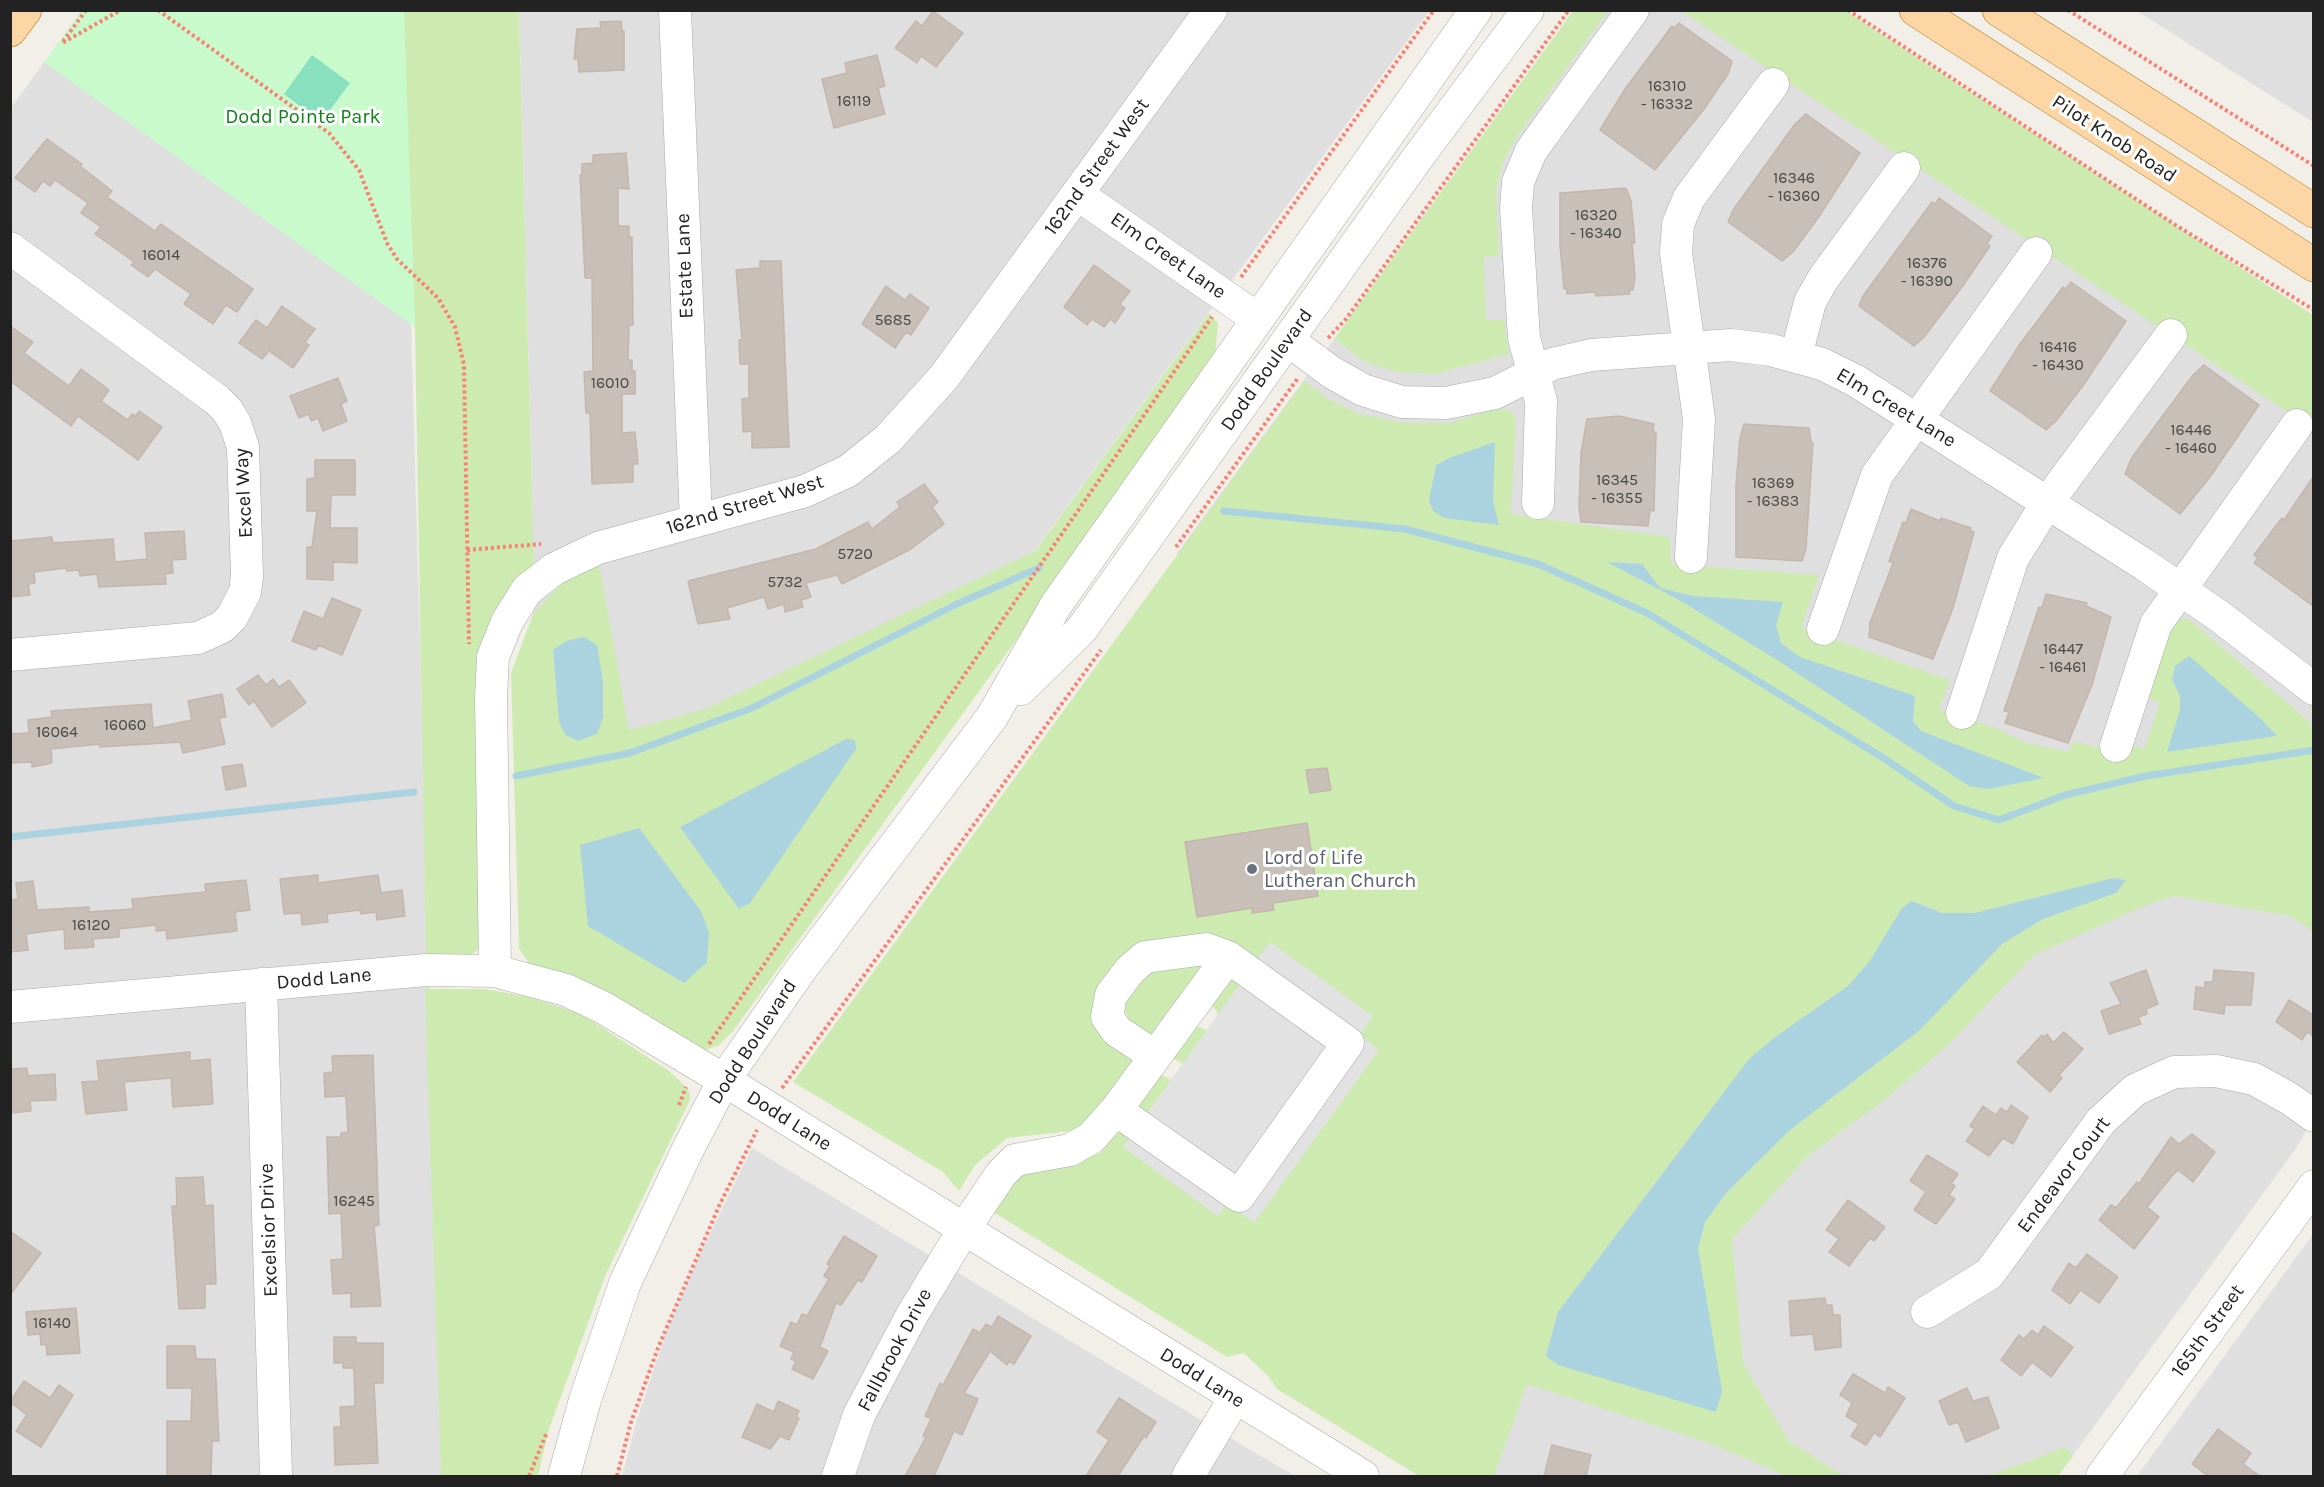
<!DOCTYPE html>
<style>
body{margin:0}
#map{position:relative;width:2324px;height:1487px;overflow:hidden;background:#f2efe9;font-family:Karla,sans-serif}
canvas{display:block}
.frame{position:absolute;inset:0;border:12px solid #222;pointer-events:none}
</style>
<div id="map">
<canvas width="2324" height="1487"></canvas>
<div class="frame"></div>
</div>
<script>
const ctx = document.querySelector('canvas').getContext('2d');
ctx.lineJoin = 'round';
function paint(path, color) { ctx.fillStyle = color; ctx.fill(path, 'evenodd'); }
const poly = rows => new Path2D(rows.map(r => 'M' + r).join(''));
function stroke(path, color, width, dash) { ctx.strokeStyle = color; ctx.lineWidth = width; ctx.lineCap = dash ? 'butt' : 'round'; ctx.setLineDash(dash || []); ctx.stroke(path); }
function drawText(font, color, halo, rows, align = 'center') {
  ctx.font = font + ' Karla,sans-serif'; ctx.lineWidth = 6; ctx.setLineDash([]); ctx.textBaseline = 'middle'; ctx.strokeStyle = halo; ctx.fillStyle = color; for (const [text, x, y, turn = 0] of rows) {
    ctx.save(); ctx.translate(x, y); ctx.rotate((+turn || 0) * Math.PI / 180); ctx.textAlign = isNaN(turn) ? turn : align; if (halo) ctx.strokeText(text, 0, 0); ctx.fillText(text, 0, 0); ctx.restore();
  }
}
const residential = poly([
 [81,11,402,11,444,1476,11,1476,11,108],
 [519,11,1429,11,1035,550,577,979,529,963,534,564],
 [1575,11,1786,11,2313,353,2313,1118,2297,1147,2058,1476,1428,1476,1177,553],
 [2137,11,2313,11,2313,122,2181,39],
 [752,1148,1247,1448,1295,1476,622,1476,636,1423,666,1333,703,1248],
 [2313,1234,2313,1476,2137,1476]
]);
const grass = poly([
 [403,11,519,11,534,564,519,580,495,613,482,946,471,955,426,957,415,327],
 [1573,11,1608,11,1516,138,1503,163,1496,190,1499,256,1484,257,1486,320,1504,320,1509,354,1435,374,1398,372,1367,363,1334,339],
 [1681,11,1846,11,2313,315,2313,429],
 [1209,313,1218,323,1215,357,1132,480,733,1031,719,1045,706,1050,687,1043,577,979,529,963,519,949,511,673,533,614,570,574,599,564,629,730,705,709,1035,551],
 [1304,381,1327,398,1357,413,1405,423,1449,423,1494,410,1510,410,1516,420,1511,514,1670,537,1671,564,1819,575,1801,628,1950,680,1939,710,1994,727,2024,742,2068,752,2074,741,2123,755,2127,744,2144,749,2160,703,2143,695,2174,621,2181,618,2190,620,2313,725,2313,931,2290,916,2174,896,2149,904,2034,955,1947,1046,1883,1101,1809,1155,1732,1239,1743,1363,1789,1441,1844,1476,1786,1476,1712,1444,1527,1384,1494,1476,1419,1476,1277,1389,1268,1376,1244,1353,1227,1357,990,1210,1009,1183,1024,1173,1078,1161,1100,1153,1138,1109,1137,1102,1157,1078,1162,1075,1171,1080,1183,1064,1174,1059,1176,1053,1195,1026,1207,1030,1218,1014,1212,1004,1229,980,1257,960,1114,973,1134,1061,1085,1126,1072,1131,1007,1138,975,1165,959,1191,943,1172,793,1082],
 [1608,562,1642,564,1660,588,1693,596,1782,602,1775,625,1781,644,1800,658,1915,696,1913,721,1921,731,2043,778,1969,786,1777,660,1681,601],
 [2172,680,2276,736,2168,752,2180,710,2180,696],
 [2113,878,2126,880,2116,893,2043,919,2002,944,1920,1030,1790,1130,1726,1193,1705,1222,1698,1248,1546,1356,1558,1312,1749,1059,1775,1037,1848,986,1869,962,1902,908,1913,901,1942,913,1975,913],
 [1201,962,1204,971,1154,1040,1132,1027,1123,1007,1128,994,1142,974],
 [425,989,484,989,530,997,581,1014,669,1071,688,1089,691,1098,606,1274,548,1432,538,1476,441,1476],
 [2065,1447,2073,1456,2058,1476,1988,1476]
]);
const park = poly([
 [81,11,404,11,415,327,44,62]
]);
const pitch = poly([
 [312,55,350,83,321,122,284,94]
]);
const parking = poly([
 [1270,942,1373,1016,1360,1035,1379,1050,1254,1223,1227,1203,1218,1216,1123,1147]
]);
const water = poly([
 [1495,442,1493,501,1499,525,1444,518,1433,511,1429,500,1436,465,1449,458],
 [1607,562,1642,564,1660,588,1693,596,1783,602,1776,625,1781,643,1800,657,1915,696,1913,721,1921,731,2044,778,1988,789,1969,786,1777,660,1681,601],
 [584,637,597,645,603,682,603,717,597,734,578,741,566,735,559,722,553,650,566,641],
 [2189,656,2260,718,2277,736,2167,752,2180,710,2180,696,2172,680,2175,666],
 [846,739,855,740,856,749,750,903,739,909,680,827],
 [639,828,701,911,709,933,707,962,684,983,588,926,580,845],
 [2113,878,2126,880,2116,893,2043,919,2002,944,1920,1030,1790,1130,1726,1193,1705,1222,1698,1248,1722,1391,1716,1412,1558,1365,1546,1356,1558,1312,1749,1059,1775,1037,1848,986,1869,962,1902,908,1912,901,1942,913,1975,913]
]);
const stream = poly([
 [1224,511,1405,529,1538,564,1647,613,1885,759,1954,806,1999,820,2065,795,2146,776,2314,750],
 [516,776,630,753,752,708,957,604,1039,568],
 [10,837,414,792]
]);
const building = poly([
 [933,11,963,33,936,67,921,56,917,63,895,48,916,21,922,26,933,11],
 [621,21,622,31,624,31,624,70,579,72,578,59,574,59,577,29,601,28,600,22,621,21],
 [1679,23,1732,61,1728,74,1704,109,1655,170,1600,130,1625,89,1672,26,1675,28,1679,23],
 [877,55,885,86,878,88,885,114,834,128,822,79,847,73,845,63,877,55],
 [1806,114,1860,153,1820,215,1793,252,1782,261,1728,222,1733,210,1795,124,1806,114],
 [47,139,82,164,80,166,112,191,107,197,155,231,161,224,253,289,237,312,226,305,213,324,184,304,191,294,155,269,148,277,131,265,134,262,95,234,101,227,81,213,88,203,55,180,50,186,43,181,35,192,15,178,47,139],
 [626,153,629,189,618,188,618,226,629,226,629,237,632,237,633,325,629,325,628,360,632,360,632,371,635,371,635,394,622,394,622,433,635,432,638,464,633,464,633,482,592,484,590,413,586,413,584,372,593,371,592,278,585,278,580,175,582,175,582,164,593,163,593,155,626,153],
 [1626,188,1631,201,1635,243,1632,243,1635,276,1633,290,1629,290,1630,294,1596,296,1595,292,1567,294,1567,289,1564,289,1560,246,1560,193,1626,188],
 [1939,198,1992,236,1987,243,1990,246,1962,287,1924,337,1914,346,1859,306,1863,296,1932,202,1935,204,1939,198],
 [760,261,781,261,789,447,752,448,752,431,743,432,742,399,749,398,749,364,740,364,739,340,742,340,736,270,760,268,760,261],
 [1094,265,1130,291,1120,304,1125,308,1115,323,1110,319,1104,327,1092,319,1087,325,1064,307,1094,265],
 [2071,282,2126,321,2082,387,2056,421,2046,430,1990,391,2020,344,2063,287,2066,289,2071,282],
 [886,286,905,300,910,294,929,308,911,335,906,332,895,348,862,324,886,286],
 [282,306,315,329,305,342,309,345,293,368,269,351,262,359,239,343,256,320,267,328,282,306],
 [10,326,33,342,24,353,69,386,81,369,109,390,101,401,128,420,132,414,136,416,139,411,162,427,138,460,78,416,71,426,10,381,10,326],
 [2204,365,2259,405,2210,477,2180,514,2125,474,2131,459,2150,433,2193,375,2204,365],
 [338,378,347,401,341,404,347,421,323,431,318,418,311,421,309,414,299,418,290,396,338,378],
 [1619,416,1654,424,1653,432,1656,432,1654,511,1650,510,1648,526,1581,522,1579,508,1581,453,1587,419,1619,416],
 [1744,424,1809,428,1811,442,1813,443,1806,548,1802,561,1736,557,1736,485,1740,438,1744,424],
 [315,460,355,460,355,495,331,495,330,528,357,528,357,563,333,562,333,580,307,579,307,547,312,547,317,511,307,511,307,479,315,478,315,460],
 [2313,477,2313,606,2254,563,2258,558,2254,555,2282,518,2284,520,2313,477],
 [924,484,938,502,932,507,944,524,911,549,842,584,837,575,806,583,811,597,801,600,803,607,785,612,784,604,768,609,764,597,727,608,730,619,698,624,688,581,816,549,868,522,872,529,900,507,897,502,924,484],
 [1911,509,1940,521,1941,518,1971,528,1970,531,1974,532,1953,608,1933,659,1869,637,1870,623,1893,563,1889,561,1903,522,1906,523,1911,509],
 [184,531,186,559,172,560,173,573,165,574,166,584,99,587,97,574,80,576,79,570,67,571,66,568,34,572,35,583,28,584,30,595,10,597,10,541,52,537,53,543,113,539,115,562,147,559,145,533,184,531],
 [2046,594,2087,603,2086,606,2111,617,2092,685,2068,743,2005,723,2009,712,2004,711,2039,607,2042,608,2046,594],
 [332,598,361,610,342,655,318,645,316,650,292,641,304,611,323,619,332,598],
 [258,675,266,685,273,679,279,687,289,680,306,703,272,727,254,701,249,705,237,689,258,675],
 [222,694,226,717,219,718,225,744,183,753,180,742,100,747,100,744,51,749,52,763,32,767,32,762,10,763,10,734,29,733,28,720,52,717,51,711,151,704,153,728,192,720,188,701,222,694],
 [242,764,246,786,226,790,222,767,242,764],
 [1327,768,1331,790,1310,793,1306,770,1327,768],
 [1307,823,1318,896,1273,903,1274,910,1252,913,1252,908,1197,917,1185,842,1307,823],
 [318,875,318,883,378,875,381,893,402,890,405,916,377,920,376,912,361,914,360,910,327,914,328,922,302,925,301,913,284,914,280,879,318,875],
 [246,880,250,910,235,912,237,931,167,939,166,930,156,931,156,925,119,929,119,937,93,939,94,947,65,949,64,929,26,934,28,950,10,952,10,900,18,899,16,883,33,881,37,910,89,907,89,912,133,909,132,899,206,892,205,884,246,880],
 [2146,970,2158,1004,2146,1009,2147,1014,2138,1017,2141,1024,2109,1034,2101,1011,2121,1004,2110,983,2146,970],
 [2214,970,2254,973,2251,1005,2225,1005,2224,1014,2194,1009,2196,987,2205,988,2205,982,2213,982,2214,970],
 [2289,1000,2313,1015,2313,1036,2307,1032,2302,1040,2276,1022,2289,1000],
 [2064,1032,2083,1049,2059,1075,2062,1078,2050,1092,2017,1062,2042,1035,2044,1037,2047,1034,2053,1043,2064,1032],
 [190,1052,190,1061,210,1059,213,1104,173,1107,171,1078,124,1082,127,1110,86,1114,82,1082,99,1081,97,1061,190,1052],
 [373,1055,379,1225,374,1226,381,1306,351,1307,351,1293,333,1294,331,1260,343,1259,341,1213,329,1214,327,1137,341,1137,341,1133,348,1132,346,1096,325,1097,324,1073,333,1072,332,1056,373,1055],
 [27,1068,28,1076,55,1074,56,1100,30,1101,31,1111,10,1113,10,1069,27,1068],
 [2011,1105,2028,1117,2013,1144,2003,1138,1989,1156,1966,1141,1975,1129,1970,1126,1983,1106,1996,1115,2001,1108,2007,1112,2011,1105],
 [2192,1134,2215,1152,2193,1182,2178,1170,2171,1177,2147,1207,2159,1217,2134,1249,2099,1220,2111,1205,2116,1208,2137,1182,2139,1184,2171,1137,2179,1144,2192,1134],
 [1927,1155,1958,1174,1951,1184,1955,1186,1949,1195,1955,1199,1936,1224,1914,1210,1926,1192,1910,1181,1927,1155],
 [203,1177,205,1206,213,1205,216,1284,205,1284,205,1308,179,1309,172,1206,177,1206,176,1178,203,1177],
 [1848,1200,1885,1227,1874,1241,1870,1238,1849,1266,1829,1252,1839,1239,1826,1230,1848,1200],
 [10,1231,41,1253,10,1295,10,1231],
 [844,1236,877,1256,862,1282,858,1280,841,1305,836,1303,820,1347,828,1351,813,1379,792,1369,796,1361,791,1359,794,1352,780,1346,791,1322,797,1325,802,1314,807,1316,829,1279,824,1276,830,1266,827,1264,844,1236],
 [2087,1254,2118,1277,2099,1303,2080,1290,2070,1304,2052,1290,2069,1263,2076,1268,2087,1254],
 [1825,1298,1826,1305,1832,1305,1833,1315,1840,1315,1841,1347,1815,1350,1813,1334,1791,1336,1789,1301,1825,1298],
 [76,1308,80,1353,47,1355,46,1344,41,1345,40,1334,28,1335,26,1312,76,1308],
 [998,1316,1031,1336,1014,1364,1009,1361,1007,1365,990,1351,964,1393,978,1399,962,1435,954,1431,934,1476,905,1476,926,1437,923,1436,931,1419,925,1416,940,1383,943,1385,973,1329,980,1333,986,1324,992,1327,998,1316],
 [2044,1326,2073,1347,2051,1377,2032,1362,2021,1376,2001,1360,2019,1335,2024,1339,2032,1330,2038,1335,2044,1326],
 [334,1337,356,1337,356,1343,383,1343,383,1383,374,1383,378,1463,335,1465,334,1427,341,1427,340,1407,355,1406,354,1368,343,1368,343,1363,334,1363,334,1337],
 [167,1346,195,1346,196,1359,215,1359,219,1441,212,1441,211,1476,167,1476,167,1421,191,1421,192,1388,167,1388,167,1346],
 [1853,1374,1885,1393,1888,1387,1905,1398,1880,1437,1874,1433,1866,1445,1851,1436,1859,1424,1846,1416,1852,1403,1840,1395,1853,1374],
 [24,1381,50,1398,59,1385,73,1395,41,1447,16,1431,27,1415,10,1402,24,1381],
 [1967,1388,1973,1401,1988,1397,1999,1428,1966,1442,1958,1422,1949,1425,1939,1401,1967,1388],
 [1119,1398,1156,1422,1146,1438,1144,1436,1118,1476,1086,1476,1109,1440,1097,1432,1119,1398],
 [778,1401,799,1411,796,1417,799,1418,789,1440,780,1436,770,1449,742,1437,757,1404,774,1412,778,1401],
 [2218,1429,2251,1453,2243,1464,2260,1476,2208,1476,2192,1464,2218,1429],
 [1552,1445,1591,1455,1586,1476,1544,1476,1552,1445]
]);
const path = poly([
 [86,10,62,43,121,10],
 [158,10,329,133,359,170,387,243,397,259,438,298,455,327,464,365,469,644],
 [1848,10,2174,224,2314,310],
 [2068,10,2314,166],
 [1241,277,1434,10],
 [1328,338,1346,319,1569,10],
 [1176,547,1298,378],
 [467,550,541,544],
 [709,1044,1212,317],
 [782,1088,1101,650],
 [679,1105,686,1087],
 [529,1476,547,1432],
 [617,1476,631,1422,658,1348,719,1206,757,1130]
]);
const minor = poly([
 [675,10,696,521],
 [1077,194,1258,319],
 [10,248,217,400,227,410,235,423,243,447,247,576,245,592,232,617,222,627,198,638,10,655],
 [1288,340,1331,372,1363,390,1402,402,1446,403,1495,393,1552,364,1591,355,1731,345,1771,350,1822,364,1856,381,2145,565,2219,616,2314,689],
 [1796,356,1810,302,1823,279,1904,168],
 [1538,503,1541,401,1524,338,1516,208,1518,182,1531,151,1633,10],
 [1691,557,1699,419,1676,253,1678,224,1689,198,1773,84],
 [1823,629,1877,475,2036,253],
 [1021,689,1082,629,1416,160,1528,10],
 [1962,713,2013,558,2047,503,2171,335],
 [2116,746,2156,624,2297,425],
 [495,971,491,698,493,657,507,622,527,590,554,569,598,548,805,491,848,471,888,439,944,377,1211,10],
 [261,984,276,1476],
 [10,1007,426,970,495,971,566,990,604,1008,724,1080,1363,1476],
 [1116,1110,1239,1196,1348,1043,1228,957,1206,949,1145,957,1130,970,1111,995,1107,1017,1117,1031,1155,1056],
 [1927,1312,1989,1274,2101,1121,2135,1090,2174,1072,2216,1071,2254,1079,2290,1099,2314,1116],
 [564,1476,585,1400,625,1283,688,1149,724,1080,799,972,992,717,1056,605,1476,10],
 [838,1476,859,1415,912,1315,964,1229,1001,1174,1015,1160,1070,1150,1091,1138,1116,1110,1228,957],
 [1188,1476,1235,1398],
 [2102,1476,2314,1186]
]);
const major = poly([
 [1916,10,2314,265],
 [1999,10,2314,211],
 [10,30,25,10]
]);
const markers = [
 [1252,869,6,"#6b7280"]
];
const numberNames = [
 ["16310",1667,86],
 ["- 16332",1667,104],
 ["16119",854,101],
 ["16346",1794,178],
 ["- 16360",1794,196],
 ["16320",1596,215],
 ["- 16340",1596,233],
 ["16014",161,255],
 ["16376",1927,263],
 ["- 16390",1927,281],
 ["5685",893,320],
 ["16416",2058,347],
 ["- 16430",2058,365],
 ["16010",610,383],
 ["16446",2191,430],
 ["- 16460",2191,448],
 ["16345",1617,480],
 ["- 16355",1617,498],
 ["16369",1773,483],
 ["- 16383",1773,501],
 ["5720",855,554],
 ["5732",785,582],
 ["16447",2063,649],
 ["- 16461",2063,667],
 ["16060",125,725],
 ["16064",57,732],
 ["16120",91,925],
 ["16245",354,1201],
 ["16140",52,1323]
];
const parkNames = [
 ["Dodd Pointe Park",303,117]
];
const streetNames = [
 ["Pilot Knob Road",2114,139,33],
 ["162nd Street West",1097,167,-54],
 ["Elm Creet Lane",1168,256,35],
 ["Estate Lane",685,266,-92],
 ["Dodd Boulevard",1267,370,-55],
 ["Elm Creet Lane",1896,408,31],
 ["Excel Way",244,493,-93],
 ["162nd Street West",745,505,-17],
 ["Dodd Lane",324,979,-5],
 ["Dodd Boulevard",753,1042,-57],
 ["Dodd Lane",789,1121,32],
 ["Endeavor Court",2064,1175,-53],
 ["Excelsior Drive",269,1230,-92],
 ["165th Street",2208,1331,-54],
 ["Fallbrook Drive",895,1350,-62],
 ["Dodd Lane",1202,1378,32]
];
const worshipNames = [
 ["Lord of Life",1264,858],
 ["Lutheran Church",1264,881]
];
paint(residential, '#e0dfdf');
paint(grass, '#cdebb0');
paint(park, '#c8facc');
paint(pitch, '#88e0be');
paint(parking, '#e2e2e2');
paint(water, '#aad3df');
stroke(stream, '#aad3df', 7);
paint(building, '#c7bfb8');
stroke(building, '#c4b6ab', 1.5);
stroke(minor, '#a9a9a9', 33);
stroke(major, '#a06b00', 34);
stroke(path, '#fa8072', 4, [3, 3]);
stroke(minor, '#fff', 32);
stroke(major, '#fcd6a4', 33);
for (const [x, y, r, color] of markers) { const dot = new Path2D(); dot.arc(x, y, r, 0, 2 * Math.PI); ctx.fillStyle = color; ctx.fill(dot); stroke(dot, '#fff', 2); }
drawText('16px', '#4b4948', null, numberNames);
drawText('20px', '#0c8416', '#fff', parkNames);
drawText('20px', '#222', '#fff', streetNames);
drawText('20px', '#5b616d', '#fff', worshipNames, 'left');
</script>
